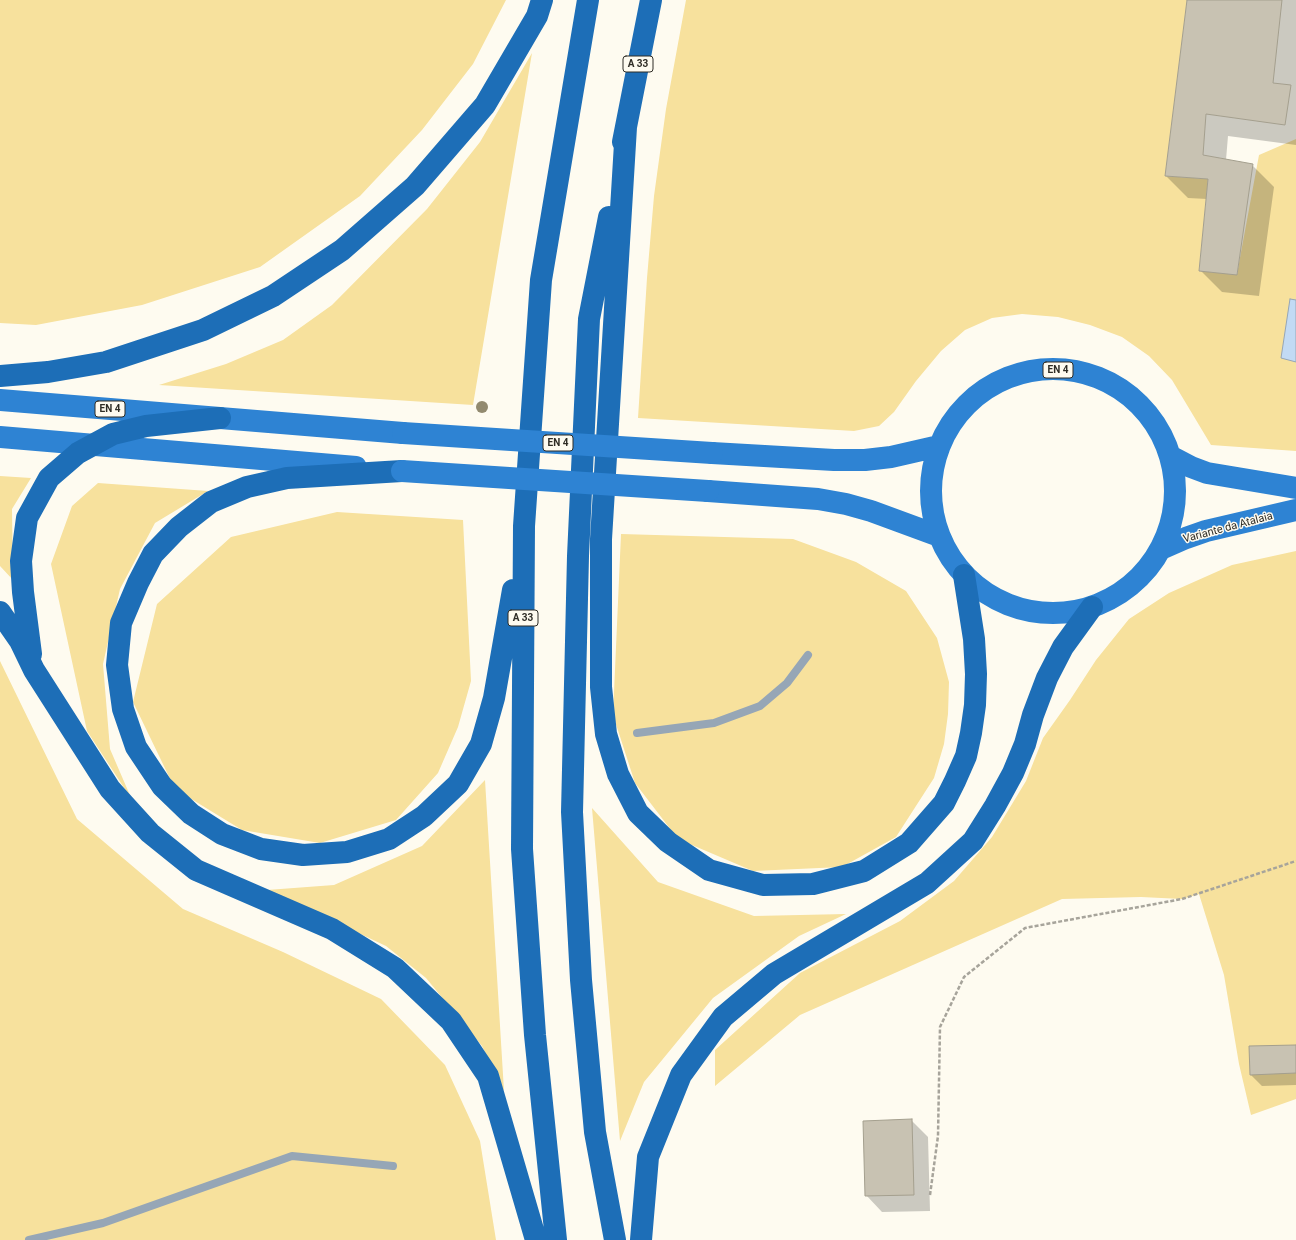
<!DOCTYPE html>
<style>
body{margin:0}
canvas{display:block;background:#fefbf0}
</style>
<canvas width="1296" height="1240"></canvas>
<script>
const ctx = document.querySelector('canvas').getContext('2d');
ctx.lineJoin = 'round';
function paint(path, color) { ctx.fillStyle = color; ctx.fill(path, 'evenodd'); }
const poly = rows => new Path2D(rows.map(r => 'M' + r).join(''));
function stroke(path, color, width, dash) { ctx.strokeStyle = color; ctx.lineWidth = width; ctx.lineCap = dash ? 'butt' : 'round'; ctx.setLineDash(dash || []); ctx.stroke(path); }
function drawText(font, color, halo, rows, align = 'center') {
  ctx.font = font + ' Roboto,sans-serif'; ctx.lineWidth = 3; ctx.setLineDash([]); ctx.textBaseline = 'middle'; ctx.strokeStyle = halo; ctx.fillStyle = color; for (const [text, x, y, turn = 0] of rows) {
    ctx.save(); ctx.translate(x, y); ctx.rotate((+turn || 0) * Math.PI / 180); ctx.textAlign = isNaN(turn) ? turn : align; if (halo) ctx.strokeText(text, 0, 0); ctx.fillText(text, 0, 0); ctx.restore();
  }
}
const green = poly([
 [0,0,506,0,473,64,422,130,360,196,260,267,142,305,36,325,0,323],
 [686,0,1187,0,1165,176,1208,179,1199,271,1237,274,1259,155,1296,139,1296,451,1211,445,1172,380,1149,356,1122,337,1090,325,1058,317,1022,314,992,318,965,330,941,351,916,381,894,412,879,426,854,431,638,418,647,278,654,196,666,109],
 [532,53,473,405,159,385,226,364,283,340,332,305,427,209,480,142],
 [0,476,31,478,12,509,13,580,0,566],
 [98,483,208,491,155,523,120,589,103,664,110,749,132,800,87,731,51,564,72,506],
 [337,512,463,520,471,681,458,727,438,773,396,820,320,843,242,830,175,789,133,702,157,604,231,537],
 [621,534,793,539,856,562,906,591,937,638,949,682,948,714,944,744,934,778,896,837,842,867,753,871,678,839,635,783,613,715],
 [1296,551,1296,1099,1251,1115,1239,1064,1224,975,1199,894,1182,899,1141,897,1062,899,800,1015,715,1086,715,1050,800,973,900,921,954,881,992,837,1026,781,1043,738,1070,700,1096,660,1129,619,1169,593,1232,565],
 [0,661,77,819,183,909,283,952,381,999,445,1065,480,1141,496,1240,0,1240],
 [485,780,504,1091,482,1046,426,978,386,946,267,890,334,885,422,846],
 [592,808,658,882,754,916,846,914,799,936,713,998,644,1082,620,1141]
]);
const water = poly([
 [1290,299,1296,300,1296,362,1281,358,1290,299]
]);
const shadow = poly([
 [1188,0,1296,0,1296,145,1228,136,1226,160,1252,165,1274,187,1259,296,1222,292,1200,270,1207,199,1188,198,1166,176],
 [1296,1046,1296,1085,1262,1086,1251,1075,1250,1047],
 [911,1120,928,1137,930,1211,882,1212,866,1195]
]);
const stream = poly([
 [637,733,714,723,760,706,787,683,808,655],
 [29,1240,103,1223,292,1156,393,1166]
]);
const building = poly([
 [1187,0,1282,0,1273,83,1291,85,1285,125,1206,114,1203,155,1253,164,1237,275,1199,271,1208,179,1165,176,1187,0],
 [1296,1045,1296,1073,1250,1075,1249,1046,1296,1045],
 [912,1119,914,1195,865,1196,863,1121,912,1119]
]);
const path = poly([
 [930,1195,938,1136,940,1027,964,977,1025,928,1182,899,1296,861]
]);
const major = poly([
 '931 491a122 122 0 1 1 244 0a122 122 0 1 1-244 0Z',
 [0,400,403,433],
 [0,437,356,467],
 [712,453,834,460,865,460,891,457,939,446],
 [1170,456,1191,467,1207,473,1296,488],
 [708,491,818,499,846,504,871,511,939,536],
 [1161,549,1186,538,1206,531,1296,510]
]);
const highway = poly([
 [626,127,601,539,601,687,606,734,618,774,638,813,668,842,709,870,763,885,813,884,864,871,909,843,944,803,955,781,966,756,971,733,975,705,976,674,974,639,964,575],
 [623,142,651,0],
 [609,217,589,319,578,556,572,812,581,980,595,1132,615,1240],
 [0,376,48,372,106,362,203,330,273,296,342,250,415,186,485,105,537,16,542,0],
 [402,471,287,478,247,487,211,502,179,527,153,554,138,583,121,623,117,665,123,709,136,747,162,786,191,814,222,834,261,849,303,855,347,852,389,839,424,816,458,784,481,744,494,698,513,590],
 [0,612,20,641,34,670,110,789,150,833,196,870,332,929,395,968,451,1021,488,1076,536,1240],
 [31,654,23,592,21,561,27,518,49,478,78,453,113,434,146,426,220,418],
 [556,1240,535,1035,522,849,524,526,541,280,588,0],
 [641,1240,648,1157,681,1075,723,1017,774,974,927,883,973,841,995,806,1013,773,1025,744,1033,715,1047,678,1063,647,1092,607]
]);
const majorBridge = poly([
 [403,433,712,453],
 [402,471,708,491]
]);
const trees = [
 [482,407]
];
const shields = [
 [638,64,30],
 [1058,370,30],
 [110,409,30],
 [558,443,30],
 [523,618,30]
];
const shieldNames = [
 ["A 33",638,64],
 ["EN 4",1058,370],
 ["EN 4",110,409],
 ["EN 4",558,443],
 ["A 33",523,618]
];
const streetNames = [
 ["Variante da Atalaia",1228,528,-15]
];
paint(green, '#f7e19d');
paint(water, '#c2daf4');
stroke(water, '#96a6b6', 1);
paint(shadow, '#0003');
stroke(stream, '#96a6b6', 8);
paint(building, '#c8c2b2');
stroke(building, '#a49f8e', 1);
stroke(path, '#a7a49b', 2.5, [4, 2]);
stroke(major, '#2e83d3', 22);
stroke(highway, '#1d6eb7', 22);
stroke(majorBridge, '#2e83d3', 22);
ctx.fillStyle = '#928a6f';
for (const [x, y] of trees) { ctx.beginPath(); ctx.arc(x, y, 6, 0, 2 * Math.PI); ctx.fill(); }
for (const [x, y, w] of shields) { const box = new Path2D(); box.roundRect(x - w / 2, y - 8, w, 16, 3); ctx.fillStyle = '#fefbf0'; ctx.fill(box); stroke(box, '#2f2d26', 1); }
drawText('bold 10px', '#2f2d26', null, shieldNames);
drawText('11px', '#2f2d26', '#fefbf0', streetNames);
</script>
